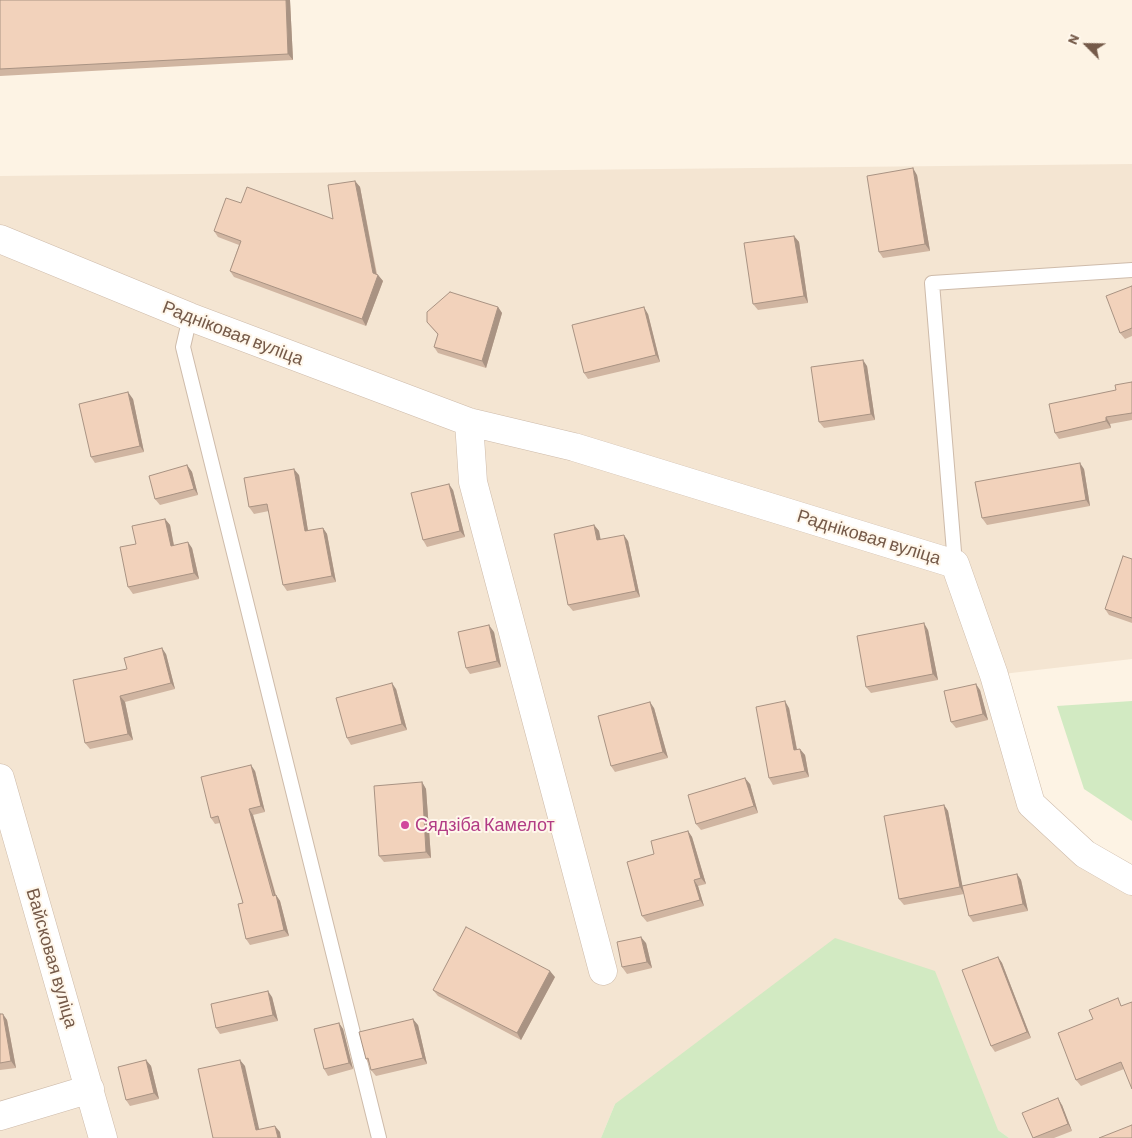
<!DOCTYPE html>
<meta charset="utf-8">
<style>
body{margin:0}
#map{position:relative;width:1132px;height:1138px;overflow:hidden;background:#fdf3e4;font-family:Barlow,sans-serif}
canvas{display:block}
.north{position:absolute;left:1062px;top:20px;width:50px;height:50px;-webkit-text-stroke:4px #fff7eb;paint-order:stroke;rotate:293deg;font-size:14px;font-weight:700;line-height:20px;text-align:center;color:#755a49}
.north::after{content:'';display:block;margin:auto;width:18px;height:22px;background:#755a49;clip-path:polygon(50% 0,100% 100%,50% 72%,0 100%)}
</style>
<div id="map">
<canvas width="1132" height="1138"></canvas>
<div class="north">N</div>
</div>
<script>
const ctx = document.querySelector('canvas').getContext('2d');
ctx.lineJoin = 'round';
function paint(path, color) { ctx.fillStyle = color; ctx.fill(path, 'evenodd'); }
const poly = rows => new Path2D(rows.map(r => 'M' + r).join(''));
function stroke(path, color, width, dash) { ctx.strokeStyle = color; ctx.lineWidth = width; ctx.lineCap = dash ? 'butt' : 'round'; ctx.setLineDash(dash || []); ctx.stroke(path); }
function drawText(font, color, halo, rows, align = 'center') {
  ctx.font = font + ' Barlow,sans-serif'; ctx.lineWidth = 4; ctx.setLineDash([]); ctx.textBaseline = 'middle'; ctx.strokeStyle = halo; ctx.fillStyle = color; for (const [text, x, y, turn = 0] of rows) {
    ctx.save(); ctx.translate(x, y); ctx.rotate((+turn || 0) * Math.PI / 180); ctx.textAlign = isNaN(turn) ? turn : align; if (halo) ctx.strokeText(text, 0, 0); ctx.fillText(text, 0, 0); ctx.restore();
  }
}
const residential = poly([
 [1132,164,1132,659,994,675,1031,804,1132,881,1132,1138,1009,1138,998,1130,615,1104,601,1138,0,1138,0,176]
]);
const green = poly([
 [1132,701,1132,821,1084,789,1057,706],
 [835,938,935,971,998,1130,1009,1138,601,1138,615,1104]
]);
const lane = poly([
 [190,317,183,347,379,1138],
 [955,564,932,283,1132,270]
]);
const street = poly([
 [0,239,190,317,469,422,574,447,955,564,994,675,1031,804,1085,854,1132,881],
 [469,422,473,482,603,971],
 [0,778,103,1138],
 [0,1116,90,1089]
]);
const wall = poly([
 [0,0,290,0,293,60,0,76],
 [917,175,930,251,883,258,879,252],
 [355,181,360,187,377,274,378,275,383,281,366,326,234,277,230,271,239,245,218,237,214,231,241,203,333,219],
 [794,236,799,242,808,303,758,310,753,304],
 [1132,286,1132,336,1125,339,1120,333],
 [498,307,502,313,486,368,438,353,434,347,438,335,427,322],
 [648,314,660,362,588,379,584,373],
 [867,366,875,420,824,428,819,422],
 [1132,382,1132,420,1110,424,1111,428,1059,439,1055,433,1116,390],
 [133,399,144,452,95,463,91,457],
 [187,465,192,472,198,495,160,505,155,499],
 [1084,469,1090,506,987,525,982,518],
 [299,475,308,531,323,528,327,534,336,582,287,591,283,585,269,511,254,514,249,507],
 [453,490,465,537,427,547,423,540],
 [165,519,170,525,174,545,192,548,199,579,133,594,128,587,136,544],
 [594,525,599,531,600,540,628,541,640,597,573,611,568,605],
 [1132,559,1132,623,1109,615,1105,609],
 [928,630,938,680,871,693,866,687],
 [494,632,501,667,470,674,466,668],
 [166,654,175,689,125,702,133,740,90,749,85,743,127,669],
 [396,689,407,730,351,745,347,738],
 [980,690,988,720,956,728,951,722],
 [654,708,668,758,615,772,611,766],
 [789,708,797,749,805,755,809,777,773,785,769,778],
 [255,771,265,812,253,815,276,895,280,901,289,936,250,945,246,939,243,903,220,823,215,824,211,818],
 [422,782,426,789,431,858,384,862,379,856],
 [750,784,758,813,701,830,696,824],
 [944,805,948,811,962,886,1017,874,1021,880,1028,911,973,922,969,916,964,894,904,905,899,899],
 [688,831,692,837,706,884,698,886,704,906,647,922,642,916,654,854],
 [646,943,652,968,627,974,622,967],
 [998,957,1002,963,1031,1038,995,1052,991,1046],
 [555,977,521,1040,438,996,433,990],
 [272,997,278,1021,220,1034,216,1028],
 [1118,998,1124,1069,1081,1086,1076,1080,1093,1019],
 [0,1014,7,1020,16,1068,0,1070],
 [339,1023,343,1029,353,1069,328,1076,324,1069],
 [418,1025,427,1064,376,1076,371,1070,370,1065,366,1059],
 [146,1060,151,1066,159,1099,130,1106,126,1100],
 [1062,1105,1072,1131,1054,1138,1033,1138]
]);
const shadedWall = poly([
 [286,0,290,0,293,60,288,54],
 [913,168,917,175,930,251,925,244],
 [355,181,360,187,377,278,378,275,383,281,366,326,362,319,373,273],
 [794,236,799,242,808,303,804,296],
 [498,307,502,313,486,368,482,361],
 [644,307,648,314,660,362,656,355],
 [863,360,867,366,875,420,871,414],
 [128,392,133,399,144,452,140,446],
 [1106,417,1110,424,1111,428,1106,421],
 [1080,463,1084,469,1090,506,1086,500],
 [187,465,192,472,198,495,194,489],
 [294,469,299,475,309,537,305,531],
 [449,484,453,490,465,537,460,531],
 [165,519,170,525,175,552,171,546],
 [594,525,599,531,602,546,597,540],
 [323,528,327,534,336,582,332,576],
 [624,535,628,541,640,597,636,591],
 [188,542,192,548,199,579,194,573],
 [924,623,928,630,938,680,933,674],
 [489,625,494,632,501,667,497,661],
 [162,648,166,654,175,689,171,683],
 [392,683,396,689,407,730,402,724],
 [976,684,980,690,988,720,983,714],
 [120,696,125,702,133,740,128,734],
 [785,701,789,708,798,756,794,750],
 [650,702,654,708,668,758,663,752],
 [800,749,805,755,809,777,805,771],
 [251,765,255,771,265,812,261,806],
 [745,778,750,784,758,813,754,806],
 [422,782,426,789,431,858,426,852],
 [944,805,948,811,964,894,960,887],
 [249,809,253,815,276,897,276,895,280,901,289,936,284,930],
 [688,831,692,837,706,884,701,878],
 [1017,874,1021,880,1028,911,1023,904],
 [694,880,698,886,704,906,700,900],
 [641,937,646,943,652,968,647,962],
 [998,957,1002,963,1031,1038,1027,1032],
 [550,971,555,977,521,1040,517,1033],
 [268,991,272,997,278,1021,273,1015],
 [3,1014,7,1020,16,1068,11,1061],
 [413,1019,418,1025,427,1064,423,1058],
 [339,1023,343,1029,353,1069,349,1063],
 [146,1060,151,1066,159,1099,154,1093],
 [240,1060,245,1066,261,1137,256,1130],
 [1058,1098,1062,1105,1072,1131,1068,1124],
 [275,1126,280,1132,281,1138,278,1138]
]);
const building = poly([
 [0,0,286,0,288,54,0,69,0,0],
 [913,168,925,244,879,252,867,176,913,168],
 [355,181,373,273,378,275,362,319,230,271,241,241,214,231,226,198,241,203,247,187,333,219,328,185,355,181],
 [794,236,804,296,753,304,744,243,794,236],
 [1132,286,1132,328,1120,333,1106,296,1132,286],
 [450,292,498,307,482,361,434,347,438,334,427,322,427,312,450,292],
 [644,307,656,355,584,373,572,325,644,307],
 [863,360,871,414,819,422,811,367,863,360],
 [1132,382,1132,413,1106,417,1106,421,1055,433,1049,404,1116,390,1115,385,1132,382],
 [128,392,140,446,91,457,79,404,128,392],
 [1080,463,1086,500,982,518,975,482,1080,463],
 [187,465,194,489,155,499,149,476,187,465],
 [294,469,305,531,323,528,332,576,283,585,267,504,249,507,244,478,294,469],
 [449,484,460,531,423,540,411,493,449,484],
 [165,519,171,546,188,542,194,573,128,587,120,547,136,544,132,526,165,519],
 [594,525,597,540,624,535,636,591,568,605,554,534,594,525],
 [1123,556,1132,559,1132,618,1105,609,1123,556],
 [924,623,933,674,866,687,857,636,924,623],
 [489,625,497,661,466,668,458,632,489,625],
 [162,648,171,683,120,696,128,734,85,743,73,680,127,669,124,658,162,648],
 [392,683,402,724,347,738,336,698,392,683],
 [976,684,983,714,951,722,944,691,976,684],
 [785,701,794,750,800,749,805,771,769,778,756,707,785,701],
 [650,702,663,752,611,766,598,716,650,702],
 [251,765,261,806,249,809,273,896,276,895,284,930,246,939,238,904,243,903,218,816,211,818,201,777,251,765],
 [745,778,754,806,696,824,688,795,745,778],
 [422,782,426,852,379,856,374,786,422,782],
 [944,805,960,887,899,899,884,816,944,805],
 [688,831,701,878,694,880,700,900,642,916,627,862,654,854,651,841,688,831],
 [1017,874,1023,904,969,916,962,886,1017,874],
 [466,927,550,971,517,1033,433,990,466,927],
 [641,937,647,962,622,967,617,942,641,937],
 [998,957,1027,1032,991,1046,962,970,998,957],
 [268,991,273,1015,216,1028,211,1004,268,991],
 [1118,998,1121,1006,1132,1002,1132,1089,1121,1062,1076,1080,1058,1033,1093,1019,1089,1010,1118,998],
 [0,1014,3,1014,11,1061,0,1063,0,1014],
 [413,1019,423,1058,371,1070,368,1058,366,1059,359,1032,413,1019],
 [339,1023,349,1063,324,1069,314,1029,339,1023],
 [146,1060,154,1093,126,1100,118,1067,146,1060],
 [240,1060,256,1130,275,1126,278,1138,213,1138,198,1069,240,1060],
 [1058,1098,1068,1124,1033,1138,1022,1113,1058,1098],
 [1132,1125,1132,1138,1099,1138,1132,1125]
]);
const markers = [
 [405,825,5,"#d1479c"]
];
const streetNames = [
 ["Радніковая вуліца",233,333,21],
 ["Радніковая вуліца",869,537,17],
 ["Вайсковая вуліца",52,958,74]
];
const hotelNames = [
 ["Сядзіба Камелот",415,825]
];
paint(residential, '#f4e5d2');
paint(green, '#d2eac2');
stroke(lane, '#cebbaa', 16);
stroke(street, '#cebbaa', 29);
stroke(lane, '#fff', 14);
stroke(street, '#fff', 28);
paint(wall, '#d0b5a1');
paint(shadedWall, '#a99383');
paint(building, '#f2d2bb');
stroke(building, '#a99383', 1);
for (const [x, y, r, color] of markers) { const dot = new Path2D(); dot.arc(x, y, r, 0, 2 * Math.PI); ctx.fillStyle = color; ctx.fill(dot); stroke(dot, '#fff7eb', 2); }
drawText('18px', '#755a49', '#fff7eb', streetNames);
drawText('18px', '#b23c85', '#fff7eb', hotelNames, 'left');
</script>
